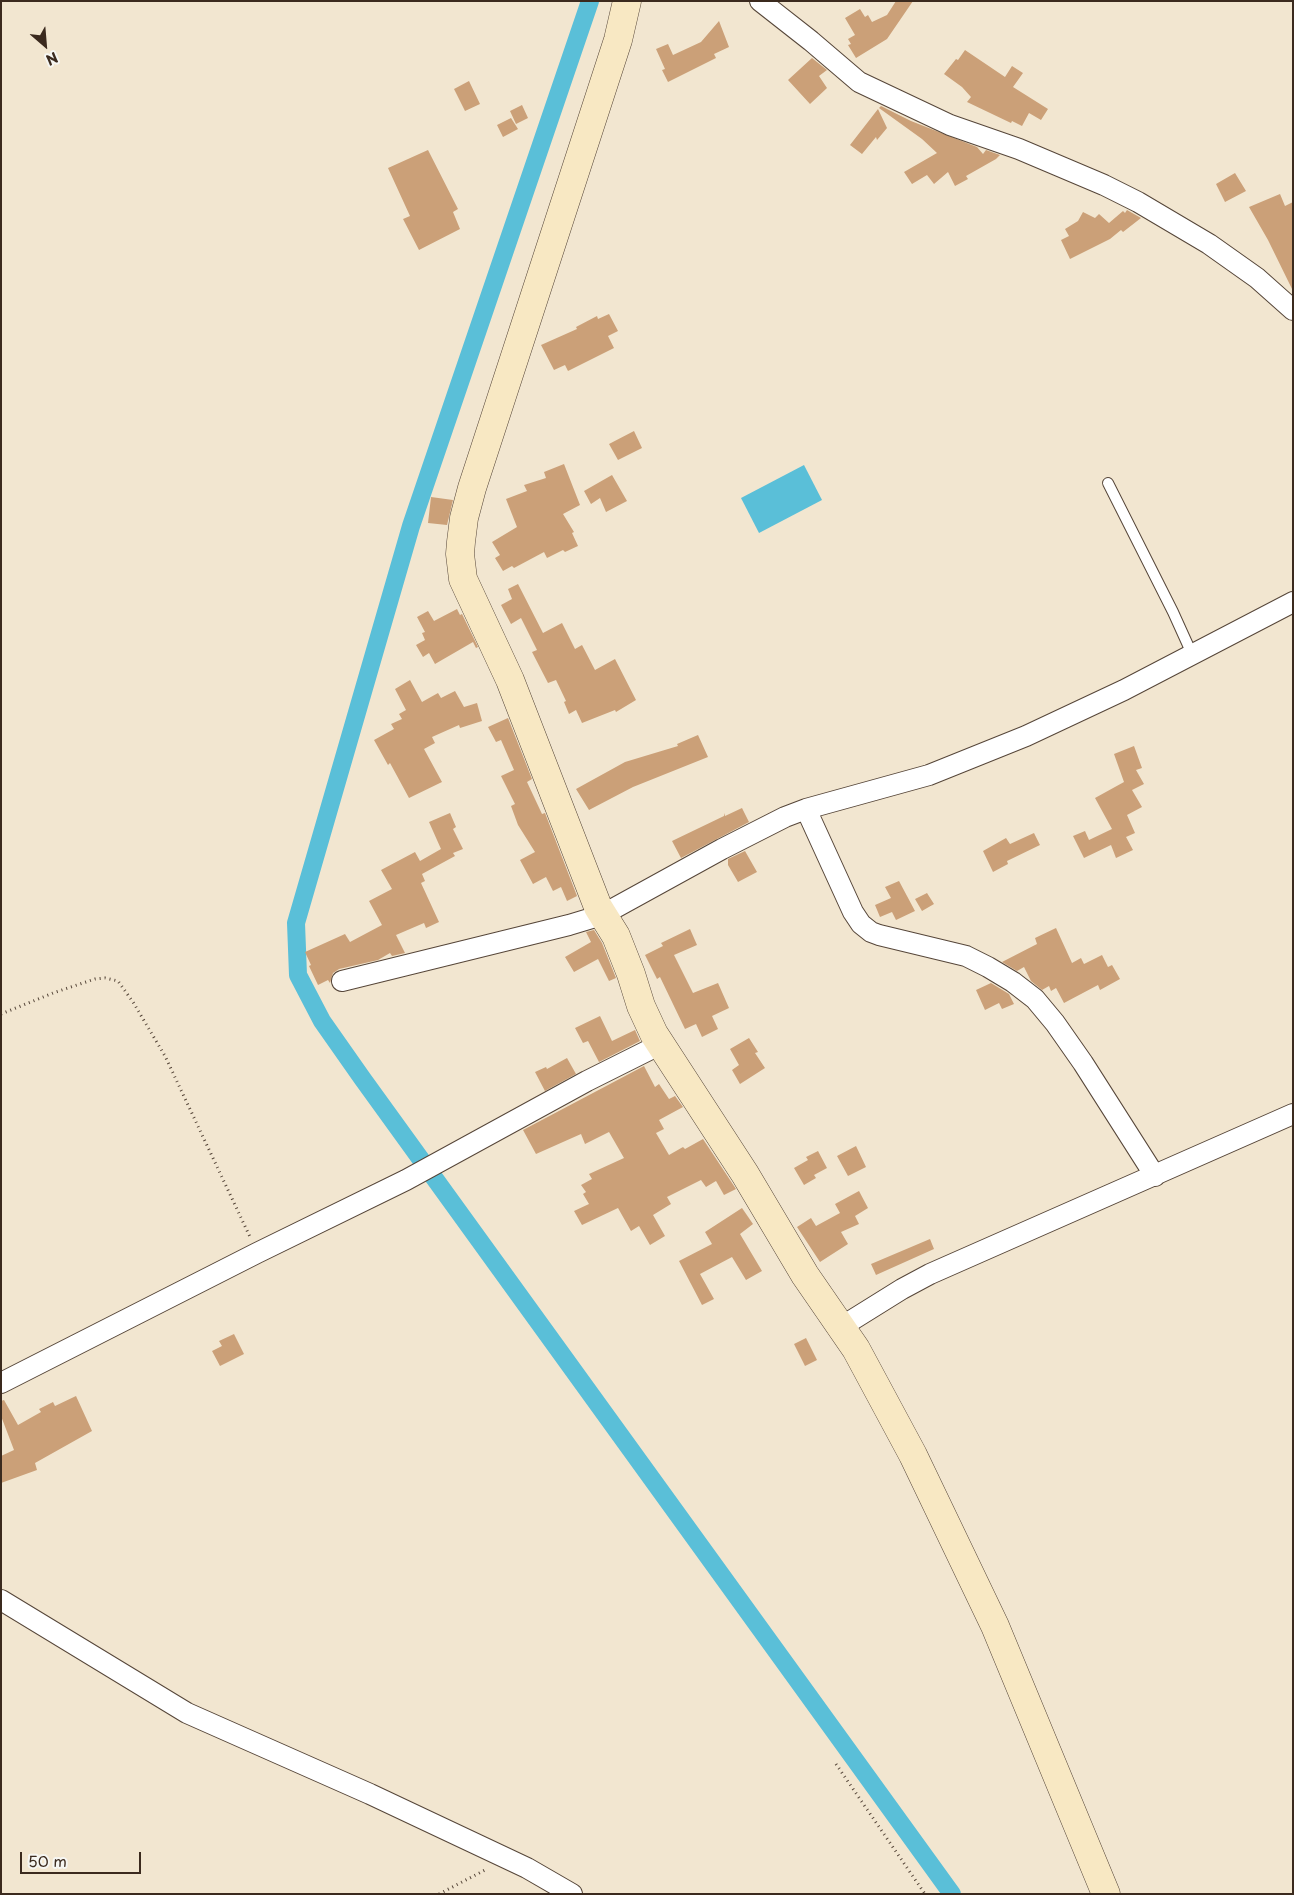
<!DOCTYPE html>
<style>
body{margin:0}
#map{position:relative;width:1294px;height:1895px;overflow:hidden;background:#f2e6d0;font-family:"Playpen Sans",sans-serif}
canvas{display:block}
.frame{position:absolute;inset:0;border:2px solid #3b2a1e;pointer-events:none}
.north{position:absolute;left:20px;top:20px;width:50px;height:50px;-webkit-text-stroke:4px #f6f6f2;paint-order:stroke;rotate:153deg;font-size:14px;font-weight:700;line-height:20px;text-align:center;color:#3b2a1e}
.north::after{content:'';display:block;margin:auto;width:18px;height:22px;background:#3b2a1e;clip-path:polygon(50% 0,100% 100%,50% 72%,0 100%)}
.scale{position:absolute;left:20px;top:1852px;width:121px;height:22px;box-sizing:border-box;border:2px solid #3b2a1e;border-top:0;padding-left:6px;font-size:15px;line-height:18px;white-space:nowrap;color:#3b2a1e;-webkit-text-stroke:4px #f6f6f2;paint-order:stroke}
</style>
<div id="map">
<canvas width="1294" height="1895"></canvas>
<div class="frame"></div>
<div class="north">N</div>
<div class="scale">50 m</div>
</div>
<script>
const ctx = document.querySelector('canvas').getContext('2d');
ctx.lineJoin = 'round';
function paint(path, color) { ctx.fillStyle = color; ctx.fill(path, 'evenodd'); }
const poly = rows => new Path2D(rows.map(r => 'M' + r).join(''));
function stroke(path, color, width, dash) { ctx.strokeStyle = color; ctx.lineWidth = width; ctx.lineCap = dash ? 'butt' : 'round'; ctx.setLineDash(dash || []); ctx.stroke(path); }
const water = poly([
 [804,465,822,500,759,533,741,498]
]);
const canal = poly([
 [590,1,411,526,296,923,298,975,322,1021,362,1078,952,1894]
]);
const building = poly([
 [896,1,913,1,887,39,856,58,848,45,851,44,848,39,855,35,845,18,860,9,865,17,868,15,872,22,887,15],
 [719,21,729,47,714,54,716,58,668,82,662,70,665,69,656,49,668,44,673,55,701,42],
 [965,50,1005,77,1012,66,1023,73,1013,87,1048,109,1041,120,1029,113,1022,126,1012,121,1011,123,967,102,971,97,962,87,944,74,956,59,958,60],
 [812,58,827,70,819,76,827,88,810,104,788,80],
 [469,81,480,104,465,111,454,89],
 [522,105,528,118,516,124,510,111],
 [881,106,911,121,977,147,983,154,986,150,1000,155,996,159,966,176,968,179,955,186,948,172,934,184,927,175,912,184,904,172,937,153,922,139,879,108],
 [878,109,887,128,877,140,876,137,862,154,850,145],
 [511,118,518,129,503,137,497,125],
 [428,150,458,209,453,212,460,229,419,250,403,219,410,216,388,168],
 [1235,173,1246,191,1225,202,1216,184],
 [1280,194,1285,206,1293,202,1293,291,1268,240,1249,207],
 [1127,210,1141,218,1123,232,1121,230,1110,239,1070,259,1061,240,1069,236,1065,229,1078,221,1083,212,1095,218,1099,214,1109,223,1123,211,1125,213],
 [609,314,618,331,608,336,614,348,568,371,565,365,554,370,541,345,577,329,576,327,597,316,598,319],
 [634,431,642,448,618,460,609,444],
 [564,464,580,505,563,514,574,532,572,533,578,546,565,552,563,550,547,558,544,552,514,568,512,566,503,571,495,558,500,555,492,542,517,527,506,499,527,491,524,485,546,478,544,472],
 [612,475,627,501,606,512,600,498,591,504,584,491],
 [431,497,453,500,447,525,428,523],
 [518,584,543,633,562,623,575,649,582,645,595,670,615,659,636,700,616,712,615,710,582,723,576,710,569,714,564,702,566,701,556,680,548,683,532,652,537,650,521,618,511,624,501,605,512,599,508,589],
 [457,609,460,615,462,614,478,647,476,648,473,642,435,664,429,653,423,657,416,645,425,640,422,633,425,632,417,617,428,611,434,621],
 [410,680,422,702,438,693,441,698,455,691,464,707,477,703,482,721,460,728,459,725,432,737,435,743,424,749,442,782,409,798,390,763,388,765,374,740,394,729,391,724,402,719,399,714,406,710,395,689],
 [508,718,532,779,527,782,542,814,545,813,577,896,567,901,561,887,553,891,546,877,533,884,520,860,535,852,518,825,511,806,515,804,501,776,514,770,501,740,496,742,488,727],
 [698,735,708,757,633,787,589,810,576,789,625,762,678,746,677,744],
 [1134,746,1142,768,1136,770,1144,784,1132,790,1142,807,1127,815,1135,833,1126,837,1133,850,1116,858,1111,845,1084,858,1073,836,1085,831,1089,840,1112,829,1095,798,1124,782,1114,754],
 [742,808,749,822,681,858,672,841,724,816,724,813,725,816],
 [450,813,456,827,453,829,463,849,453,853,455,856,422,874,425,881,421,883,439,922,426,928,424,923,396,935,405,953,392,956,390,953,378,960,339,969,333,973,330,983,328,980,318,985,309,966,311,965,305,952,345,934,350,942,382,925,369,901,392,889,381,870,415,852,420,861,441,849,429,822],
 [1034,833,1040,845,1007,861,1008,864,993,872,983,851,1006,838,1010,844],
 [745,851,757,872,738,882,728,865,728,859],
 [899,881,915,911,896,920,892,912,880,917,875,905,891,898,885,887],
 [927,893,934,904,922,911,915,899],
 [1056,928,1072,963,1081,958,1084,964,1102,955,1108,967,1112,965,1120,979,1100,990,1098,985,1064,1003,1056,988,1051,991,1049,986,1042,990,1031,981,1024,967,1017,971,1002,962,1037,944,1035,938],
 [690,929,697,945,674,955,693,993,718,983,729,1008,712,1016,718,1029,702,1037,696,1024,685,1029,660,977,657,979,645,955,663,946,661,943],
 [594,930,602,943,616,978,609,981,598,959,574,972,565,957,591,942,586,932],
 [991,983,1009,994,1014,1004,1002,1009,999,1003,985,1010,976,990],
 [600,1016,612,1041,635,1030,640,1041,599,1062,588,1041,583,1043,575,1028],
 [749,1038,758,1052,755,1053,765,1068,740,1084,732,1070,739,1065,730,1049],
 [567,1058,576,1074,545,1091,535,1072,546,1067,547,1069],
 [644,1066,655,1087,659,1084,669,1099,675,1096,683,1107,659,1120,664,1129,656,1133,669,1155,683,1147,685,1149,703,1139,736,1189,724,1195,716,1181,706,1187,701,1180,667,1197,671,1204,653,1215,665,1236,650,1245,639,1226,631,1231,618,1208,582,1225,574,1211,589,1204,583,1194,586,1192,581,1185,592,1179,589,1174,624,1158,609,1132,585,1144,581,1134,536,1154,523,1130],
 [856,1146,866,1167,848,1176,837,1156],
 [818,1151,827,1168,814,1175,816,1178,804,1185,794,1168,808,1160,806,1157],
 [859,1191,868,1208,855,1216,859,1224,841,1232,848,1244,820,1262,797,1227,811,1218,816,1226,840,1213,835,1204],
 [742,1208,753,1224,740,1234,762,1271,746,1280,732,1257,700,1274,714,1299,702,1305,679,1261,712,1244,705,1232],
 [930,1239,934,1249,876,1275,871,1264],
 [234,1334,244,1354,220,1366,212,1351,222,1346,219,1341],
 [806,1338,817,1360,805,1366,794,1344],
 [76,1396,92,1431,35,1463,37,1470,1,1483,1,1456,14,1450,1,1416,1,1401,4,1400,18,1425,41,1412,39,1409,53,1402,55,1406]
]);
const path = poly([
 [1,1014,53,993,95,979,105,978,118,981,133,1002,165,1056,251,1239],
 [836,1764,925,1894],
 [439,1894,487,1869]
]);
const lane = poly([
 [1108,483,1173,612,1192,654]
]);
const street = poly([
 [760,1,811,41,859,82,950,125,1019,149,1104,185,1138,202,1209,244,1257,278,1293,310],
 [806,809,853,912,861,924,871,932,879,935,966,956,988,967,1013,982,1035,999,1055,1023,1083,1063,1155,1176],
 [342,981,569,925,602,915,722,849,785,817,806,809,929,775,1026,736,1124,690,1293,602],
 [841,1327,902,1289,930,1274,1293,1114],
 [1,1383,257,1253,406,1180,587,1081,661,1044],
 [1,1600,187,1713,370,1794,527,1868,572,1894]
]);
const secondary = poly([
 [627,1,618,40,472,488,464,518,461,542,460,554,463,579,510,680,598,907,616,936,631,974,641,1006,654,1034,745,1174,805,1275,856,1349,913,1455,995,1626,1106,1894]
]);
paint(water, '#5abfd8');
stroke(canal, '#5abfd8', 18);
paint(building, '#cba078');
stroke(lane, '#564639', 12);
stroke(street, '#564639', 22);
stroke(secondary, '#564639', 29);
stroke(path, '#564639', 3, [1, 4]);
stroke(lane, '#fff', 10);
stroke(street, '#fff', 20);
stroke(secondary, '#f8e8c3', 28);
</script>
